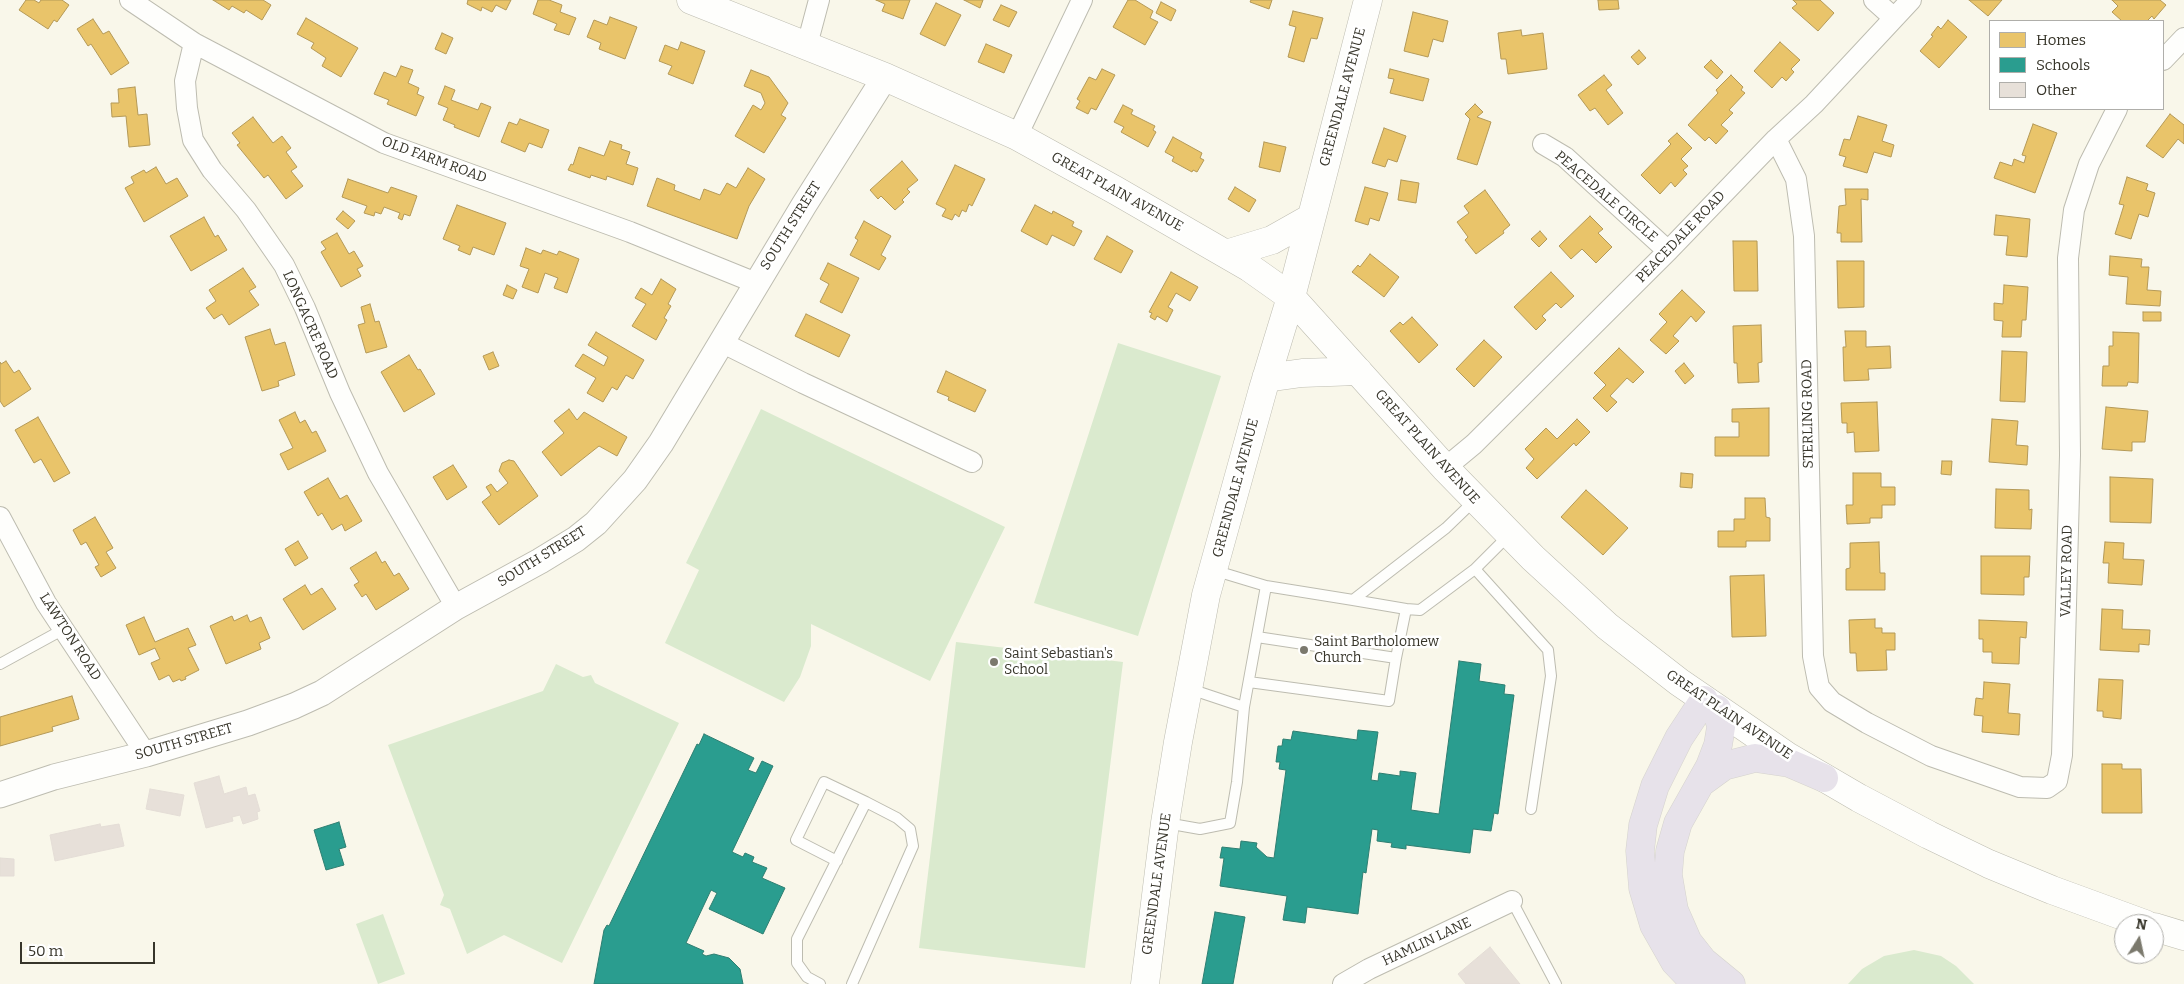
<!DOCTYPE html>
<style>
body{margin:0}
#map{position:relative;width:2184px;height:984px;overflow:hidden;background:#f9f7ea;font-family:Bitter,serif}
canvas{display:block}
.legend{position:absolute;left:1989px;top:20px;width:175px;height:90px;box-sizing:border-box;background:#fff;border:1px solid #afaeaa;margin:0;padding:6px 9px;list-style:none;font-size:15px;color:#37352a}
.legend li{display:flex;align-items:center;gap:10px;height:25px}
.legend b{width:25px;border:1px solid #afaeaa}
.north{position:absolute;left:2114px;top:914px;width:50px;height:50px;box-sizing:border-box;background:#fff;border:1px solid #afaeaa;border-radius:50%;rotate:10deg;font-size:14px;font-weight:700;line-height:20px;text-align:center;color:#37352a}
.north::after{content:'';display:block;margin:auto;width:18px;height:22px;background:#7b796d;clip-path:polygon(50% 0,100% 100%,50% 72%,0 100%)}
.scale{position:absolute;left:20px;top:942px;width:135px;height:22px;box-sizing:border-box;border:2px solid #37352a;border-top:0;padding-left:6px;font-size:15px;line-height:18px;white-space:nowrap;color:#37352a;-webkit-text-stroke:4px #fff;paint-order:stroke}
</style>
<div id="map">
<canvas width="2184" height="984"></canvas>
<ul class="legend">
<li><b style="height:14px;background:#e9c46a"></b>Homes</li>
<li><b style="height:14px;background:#2a9d8f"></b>Schools</li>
<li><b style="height:14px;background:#e7e0d9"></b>Other</li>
</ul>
<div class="north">N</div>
<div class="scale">50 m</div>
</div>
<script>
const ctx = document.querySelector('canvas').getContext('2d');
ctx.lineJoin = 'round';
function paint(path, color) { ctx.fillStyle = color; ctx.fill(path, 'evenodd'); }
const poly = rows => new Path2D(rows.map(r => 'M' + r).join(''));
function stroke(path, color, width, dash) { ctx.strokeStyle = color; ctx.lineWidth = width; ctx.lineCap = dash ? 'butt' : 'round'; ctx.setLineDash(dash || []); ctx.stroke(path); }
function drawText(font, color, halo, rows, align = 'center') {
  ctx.font = font + ' Bitter,serif'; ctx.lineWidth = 5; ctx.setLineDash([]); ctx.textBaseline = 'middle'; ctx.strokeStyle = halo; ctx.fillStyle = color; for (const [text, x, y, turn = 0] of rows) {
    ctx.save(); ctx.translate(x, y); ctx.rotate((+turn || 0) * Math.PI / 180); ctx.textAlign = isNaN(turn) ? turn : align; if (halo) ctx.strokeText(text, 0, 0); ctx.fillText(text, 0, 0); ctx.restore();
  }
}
const green = poly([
 [1118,343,1221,376,1138,636,1034,603],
 [761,409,1005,527,930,681,811,624,811,646,800,677,784,702,665,643,699,570,686,563],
 [956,642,1123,662,1085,968,919,948],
 [556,664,583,677,591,675,595,683,679,723,562,963,504,935,467,954,450,909,440,905,444,895,388,745,543,691],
 [383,914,405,974,378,984,356,924],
 [1914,950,1941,956,1956,966,1974,984,1848,984,1862,969,1884,956]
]);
const homes = poly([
 [26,0,34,0,39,3,41,0,62,0,69,5,57,22,54,20,48,29,19,10,26,0],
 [213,0,263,0,271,5,262,20,246,10,244,13,232,6,229,10,213,0],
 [468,0,511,0,506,10,496,5,492,12,482,7,481,11,467,4,468,0],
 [538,0,549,0,562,5,560,12,576,18,569,35,554,30,557,24,533,14,538,0],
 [876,0,910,0,903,19,882,11,885,4,876,0],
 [964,0,983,0,980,8,964,0],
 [1128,0,1135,0,1153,11,1150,18,1158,22,1145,45,1113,27,1128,0],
 [1251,0,1272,0,1269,9,1250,2,1251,0],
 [1598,0,1618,0,1619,9,1599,10,1598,0],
 [1793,0,1820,0,1834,13,1818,31,1792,8,1797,4,1793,0],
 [1969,0,2002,0,1988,16,1969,0],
 [2112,0,2160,0,2166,5,2154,19,2152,16,2147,21,2122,21,2112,12,2118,6,2112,0],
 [1161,2,1176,10,1171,21,1156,13,1161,2],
 [936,3,961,15,945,46,920,34,936,3],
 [1001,5,1017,12,1009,27,993,20,1001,5],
 [1293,11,1323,18,1317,39,1311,38,1304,62,1288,57,1296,27,1289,25,1293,11],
 [1413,12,1448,21,1443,42,1433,39,1428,57,1404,51,1413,12],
 [610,17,637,27,625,59,599,49,601,43,587,37,594,20,607,25,610,17],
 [306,18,358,48,341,77,322,66,326,58,311,48,314,43,297,34,306,18],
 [93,19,103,34,109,31,129,63,111,75,91,44,88,46,77,29,93,19],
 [1948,20,1967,37,1939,68,1920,51,1933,36,1931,35,1938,26,1941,29,1948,20],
 [1521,30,1522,36,1543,33,1547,69,1508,74,1506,59,1501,59,1498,33,1521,30],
 [442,33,453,38,446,54,435,49,442,33],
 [681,42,705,51,693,84,668,74,672,66,659,61,665,45,678,50,681,42],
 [1780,42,1800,60,1791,69,1794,72,1786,81,1782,77,1772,88,1754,71,1780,42],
 [986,44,1012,55,1004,73,978,62,986,44],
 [1639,50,1646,58,1638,65,1631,57,1639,50],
 [1711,60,1723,72,1717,79,1704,67,1711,60],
 [401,66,413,70,408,83,419,88,417,94,424,97,416,116,387,104,389,100,374,94,384,72,396,77,401,66],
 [1102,69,1115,75,1096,110,1091,108,1088,114,1076,108,1080,101,1077,99,1089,77,1096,80,1102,69],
 [1390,69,1429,79,1423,101,1390,93,1394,79,1388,78,1390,69],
 [751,70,769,77,788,103,781,115,786,118,764,153,735,136,753,105,761,110,765,103,761,93,744,86,751,70],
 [1604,75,1612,85,1606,90,1623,113,1608,125,1595,108,1590,111,1578,95,1604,75],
 [1731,75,1743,87,1741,90,1745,93,1729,110,1733,113,1721,125,1728,131,1716,144,1709,137,1705,141,1688,125,1718,93,1716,90,1731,75],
 [445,86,455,90,451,100,478,110,481,103,491,107,479,137,454,127,455,125,443,120,448,108,438,104,445,86],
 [135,87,138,115,147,114,150,145,129,147,126,116,112,117,111,103,119,103,118,89,135,87],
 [1475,104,1483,112,1477,117,1491,122,1477,165,1457,159,1470,119,1465,114,1475,104],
 [1123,105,1133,110,1131,114,1155,126,1153,130,1156,132,1148,147,1121,132,1124,127,1114,122,1123,105],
 [2170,114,2184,125,2184,144,2178,139,2163,158,2146,146,2170,114],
 [1858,116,1887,125,1882,141,1894,145,1891,157,1874,152,1867,173,1843,166,1846,157,1839,155,1844,139,1850,140,1858,116],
 [253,117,273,143,282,136,291,148,286,152,297,167,291,171,303,186,286,199,268,175,264,178,237,145,240,143,232,133,253,117],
 [520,119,549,130,542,148,529,143,525,152,501,142,509,122,517,125,520,119],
 [2033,124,2057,133,2035,193,1994,178,2000,162,2012,166,2014,159,2024,163,2026,156,2022,155,2033,124],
 [1384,128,1406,136,1397,162,1388,159,1385,167,1372,163,1384,128],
 [1677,133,1692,148,1681,159,1688,166,1683,170,1687,174,1675,187,1671,182,1660,194,1641,175,1671,144,1668,141,1677,133],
 [1173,137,1202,153,1200,158,1204,160,1197,172,1193,170,1192,172,1172,161,1174,157,1165,152,1173,137],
 [610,141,622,145,621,149,630,152,626,164,638,168,633,185,607,176,606,180,591,175,590,178,568,170,571,164,573,165,579,147,604,156,610,141],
 [1264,142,1286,147,1280,172,1259,167,1264,142],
 [902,161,918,180,907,189,910,192,902,200,904,202,895,210,881,196,878,199,870,190,902,161],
 [955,165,985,179,972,206,969,204,966,212,962,210,959,217,955,214,952,220,942,216,946,209,936,204,955,165],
 [156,167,166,184,177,178,188,196,144,222,125,188,134,183,131,177,144,170,146,173,156,167],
 [748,168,765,179,749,206,737,239,647,206,657,178,675,185,674,190,700,200,704,189,720,195,727,183,736,188,748,168],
 [2127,177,2148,184,2146,190,2155,193,2148,217,2139,214,2131,239,2115,234,2124,205,2119,204,2127,177],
 [348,179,388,193,391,187,417,196,410,216,404,214,402,220,398,218,400,213,384,207,381,214,375,212,374,216,364,213,367,206,342,197,348,179],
 [1401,180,1419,183,1416,203,1398,200,1401,180],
 [1235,187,1256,200,1249,212,1228,199,1235,187],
 [1365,187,1388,193,1379,221,1370,218,1368,225,1355,221,1365,187],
 [1845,189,1868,189,1868,200,1861,199,1862,242,1841,242,1841,233,1837,233,1839,206,1846,205,1845,189],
 [1485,190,1510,225,1503,231,1504,233,1476,254,1465,240,1468,237,1457,222,1469,213,1464,206,1485,190],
 [457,205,506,223,494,255,473,247,470,255,458,250,460,246,443,239,457,205],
 [1035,205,1052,214,1053,211,1074,222,1072,226,1082,231,1074,246,1052,235,1047,245,1021,231,1035,205],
 [343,211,355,221,348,229,336,219,343,211],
 [1996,215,2030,219,2027,257,2006,255,2008,236,1994,235,1996,215],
 [1590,216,1603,229,1598,233,1612,247,1596,263,1582,249,1571,259,1559,246,1590,216],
 [204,217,215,237,218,235,227,250,191,271,170,236,204,217],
 [864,221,891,236,881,255,886,258,879,270,850,255,858,240,855,238,864,221],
 [1540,231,1547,239,1539,247,1531,239,1540,231],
 [337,233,349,254,354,251,363,266,357,269,361,276,341,287,321,252,326,249,321,242,337,233],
 [1107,236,1133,251,1121,273,1094,259,1107,236],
 [1733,241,1757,241,1758,291,1734,291,1733,241],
 [526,248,541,254,543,250,557,255,559,251,579,259,567,293,554,288,558,278,545,273,538,293,522,287,529,269,520,266,526,248],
 [1370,254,1399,277,1384,297,1352,272,1358,265,1360,267,1370,254],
 [2110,256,2142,259,2141,267,2149,267,2147,290,2161,291,2160,306,2126,304,2128,277,2109,275,2110,256],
 [1837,261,1864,261,1864,307,1838,308,1837,261],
 [828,263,859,278,842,313,820,302,829,284,820,279,828,263],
 [243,268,256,287,249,291,259,305,229,325,222,314,214,319,206,308,216,301,209,290,243,268],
 [1171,272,1198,287,1190,301,1176,293,1168,307,1173,310,1167,322,1157,316,1155,320,1150,317,1152,313,1149,312,1171,272],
 [1551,272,1574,296,1561,308,1556,303,1542,316,1546,320,1536,330,1514,307,1551,272],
 [661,279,676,289,668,304,671,306,664,318,667,320,656,340,632,326,646,304,635,298,641,288,652,295,661,279],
 [507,285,517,290,513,299,503,295,507,285],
 [2004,285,2028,287,2026,320,2022,320,2021,337,2002,337,2003,321,1994,320,1994,303,2003,304,2004,285],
 [1682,290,1705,312,1696,322,1691,316,1673,336,1679,341,1666,354,1650,340,1667,322,1659,314,1682,290],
 [370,304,375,322,379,321,387,347,366,353,358,325,365,323,361,307,370,304],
 [2143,312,2161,312,2161,321,2143,321,2143,312],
 [806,314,850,335,839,357,795,336,806,314],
 [1412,317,1438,345,1419,363,1390,331,1400,322,1403,325,1412,317],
 [1761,325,1762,362,1758,363,1759,382,1738,383,1737,363,1734,363,1733,326,1761,325],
 [270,329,275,345,285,342,295,375,278,381,279,386,262,391,245,337,270,329],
 [1845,331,1866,331,1866,347,1890,346,1891,368,1868,369,1869,380,1844,381,1843,347,1846,347,1845,331],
 [596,332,644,360,633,379,626,375,617,390,612,387,603,402,587,393,596,378,575,366,583,354,604,366,608,357,588,345,596,332],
 [2113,332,2139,333,2138,383,2128,382,2127,386,2102,386,2103,366,2109,366,2109,346,2113,346,2113,332],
 [1484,340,1502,357,1474,387,1456,369,1484,340],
 [1619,348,1644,372,1633,383,1627,378,1610,396,1617,402,1607,412,1593,398,1606,385,1594,373,1619,348],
 [2002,351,2027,352,2025,402,2000,401,2002,351],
 [493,352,499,366,489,370,483,356,493,352],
 [409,355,418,370,420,369,435,394,404,412,381,372,409,355],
 [6,361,14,373,19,370,31,389,4,407,0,401,0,362,1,364,6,361],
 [1684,363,1694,376,1685,384,1675,371,1684,363],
 [946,371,986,390,975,412,948,400,949,397,937,392,946,371],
 [1877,402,1879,451,1855,452,1854,432,1847,433,1847,423,1842,423,1841,403,1877,402],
 [2106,407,2148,411,2145,442,2132,442,2132,451,2102,449,2106,407],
 [1769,408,1769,456,1715,456,1715,437,1739,437,1739,422,1732,422,1732,409,1769,408],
 [569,409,577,420,584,412,627,437,617,456,599,446,561,476,542,452,564,433,554,421,569,409],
 [295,412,300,423,305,420,312,433,316,431,326,451,288,470,280,454,293,448,279,420,295,412],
 [38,417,70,473,54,482,41,459,34,463,15,430,38,417],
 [1577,419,1590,432,1576,446,1574,443,1537,479,1526,468,1534,459,1525,449,1546,428,1557,439,1577,419],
 [1992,419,2018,421,2016,445,2028,446,2027,465,1989,462,1992,419],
 [509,460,514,461,538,496,499,525,482,502,491,495,486,487,491,484,497,492,508,483,499,471,502,463,509,460],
 [1942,461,1952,461,1951,475,1941,474,1942,461],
 [453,465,467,487,447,500,433,477,453,465],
 [1681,473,1693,474,1692,488,1680,487,1681,473],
 [1853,473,1881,473,1881,487,1895,487,1895,505,1882,505,1882,518,1870,518,1870,523,1847,524,1846,505,1853,505,1853,473],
 [2110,477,2153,479,2151,523,2110,522,2110,477],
 [328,478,340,499,347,495,362,521,345,531,342,524,332,530,322,513,318,516,304,492,328,478],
 [1996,489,2029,490,2029,510,2032,509,2031,529,1995,528,1996,489],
 [1586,490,1628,528,1603,555,1561,517,1586,490],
 [1745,498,1765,498,1766,517,1770,518,1770,541,1746,541,1746,547,1718,547,1718,531,1734,531,1734,519,1745,519,1745,498],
 [95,517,113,548,106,552,116,568,101,577,95,567,99,565,86,542,81,545,73,530,95,517],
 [298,541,308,558,295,566,285,549,298,541],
 [1879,542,1880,573,1885,573,1885,590,1846,590,1846,569,1850,568,1850,543,1879,542],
 [2105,542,2124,543,2123,559,2144,560,2142,585,2108,583,2109,563,2103,563,2105,542],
 [376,552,382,563,385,561,394,576,399,573,409,589,376,610,366,594,362,597,354,585,359,582,350,568,376,552],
 [1981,556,2030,556,2029,577,2024,577,2024,595,1981,594,1981,556],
 [1764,575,1766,636,1732,637,1730,576,1764,575],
 [305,585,311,595,322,588,336,609,303,630,283,599,305,585],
 [2102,609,2123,610,2122,629,2150,630,2149,645,2139,644,2139,652,2100,650,2102,609],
 [247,615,250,622,261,617,270,638,259,643,261,649,226,664,210,626,232,616,234,621,247,615],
 [144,617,155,642,188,628,196,645,188,648,199,670,185,677,186,679,181,681,180,679,173,682,169,675,159,680,151,663,160,659,155,648,139,655,126,625,144,617],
 [1875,619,1875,628,1882,628,1882,633,1895,633,1895,650,1886,650,1887,670,1857,671,1856,653,1850,653,1849,620,1875,619],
 [1979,620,2027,622,2026,638,2020,637,2019,664,1992,663,1992,652,1983,652,1983,639,1979,639,1979,620],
 [2099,679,2123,680,2121,719,2103,717,2103,711,2097,711,2099,679],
 [1984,682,2010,684,2008,713,2020,714,2019,735,1982,732,1983,716,1974,715,1976,698,1983,699,1984,682],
 [72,696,79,719,52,727,53,731,0,746,0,717,72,696],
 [2102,764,2122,764,2122,769,2141,769,2142,813,2102,813,2102,764]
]);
const schools = poly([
 [1459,661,1481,664,1479,681,1505,685,1504,694,1514,695,1498,814,1494,813,1491,831,1473,829,1470,853,1406,845,1406,849,1391,847,1392,843,1377,841,1378,830,1372,829,1366,873,1363,872,1358,914,1307,907,1305,923,1283,920,1287,896,1220,886,1224,858,1220,858,1222,847,1240,849,1241,841,1257,843,1256,847,1267,857,1274,858,1286,770,1279,769,1280,762,1276,762,1278,746,1282,746,1283,739,1291,740,1293,731,1357,740,1358,730,1378,732,1371,780,1378,781,1379,773,1400,776,1400,771,1416,773,1411,810,1439,814,1459,661],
 [704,734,754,758,748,770,756,773,762,761,773,766,732,852,743,857,745,853,754,857,752,862,767,868,762,878,785,888,763,934,709,909,717,893,711,890,686,943,704,951,702,954,706,956,714,954,729,958,740,969,743,984,594,984,604,930,607,925,609,926,697,744,699,745,704,734],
 [339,822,346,847,339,849,344,865,326,870,314,830,339,822],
 [1215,912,1245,917,1233,984,1202,984,1215,912]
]);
const building = poly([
 [219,776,224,794,246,787,248,796,255,794,260,811,257,812,258,819,243,824,240,815,232,817,233,821,206,828,194,783,219,776],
 [150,789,184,795,180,816,146,809,150,789],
 [100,824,101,827,119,824,124,846,55,861,50,835,100,824],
 [0,858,14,859,14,876,0,876,0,858],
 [1490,947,1520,984,1466,984,1458,974,1490,947]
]);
const service = poly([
 [1475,569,1548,650,1551,676,1531,809],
 [1213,570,1266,586,1353,600,1446,528,1474,501],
 [1353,600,1406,609],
 [1396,658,1406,609,1420,610,1475,569,1509,535],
 [0,664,64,629],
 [1249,682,1389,701,1396,658,1257,637],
 [1190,689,1244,707],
 [1166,823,1200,829,1230,823,1237,782,1244,707,1266,586],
 [837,861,796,840,824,782,866,802],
 [1512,901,1556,984],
 [820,984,807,977,797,963,797,939,866,802,897,818,910,829,913,846,852,984]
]);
const minor = poly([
 [130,0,194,43,384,143,630,232,756,283],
 [1874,0,1894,18],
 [194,43,185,81,187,108,193,140,212,170,246,210,284,265,305,308,340,393,378,473,456,607],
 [807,45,819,0],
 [2163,60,2184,38],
 [1017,136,1082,0],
 [1776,139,1796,179,1804,236,1813,656,1819,687,1832,702,1867,723,1931,756,2020,787,2047,788,2057,781,2062,755,2070,455,2068,258,2074,210,2089,164,2117,109],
 [1543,144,1565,157,1668,251],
 [721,342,803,383,972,462],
 [1445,468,1474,444,1668,251,1776,139,1814,104,1911,0],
 [0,517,46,603,146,754],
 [1343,984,1369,969,1512,901]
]);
const tertiary = poly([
 [0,795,54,777,146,754,248,723,294,706,322,693,456,607,540,561,576,539,596,523,635,480,661,443,804,205,885,77]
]);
const secondary = poly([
 [691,0,885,77,1017,136,1115,190,1250,268,1291,297,1445,468,1533,558,1607,626,1679,682,1787,756,1859,798,1929,835,1989,864,2052,890,2145,924],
 [1226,254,1272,240,1311,218],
 [1266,378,1302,373,1358,371],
 [2154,927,2184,936],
 [1145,984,1165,823,1178,742,1206,595,1263,389,1291,297,1368,0]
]);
const motorway = poly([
 [1717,709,1721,727,1718,745,1710,766,1678,823,1670,851,1668,875,1674,910,1688,942,1703,961,1731,984],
 [1702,782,1724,766,1755,758,1789,763,1824,778],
 [1696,984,1675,962,1654,925,1643,888,1640,851,1643,825,1655,786,1679,738,1704,700]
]);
const markers = [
 [1304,650,5,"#7b796d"],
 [994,662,5,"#7b796d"]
];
const streetNames = [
 ["GREENDALE AVENUE",1343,97,-75],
 ["OLD FARM ROAD",434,160,20],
 ["GREAT PLAIN AVENUE",1117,192,29],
 ["PEACEDALE CIRCLE",1606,197,41],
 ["SOUTH STREET",791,226,-58],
 ["PEACEDALE ROAD",1681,237,-46],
 ["LONGACRE ROAD",310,325,66],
 ["STERLING ROAD",1808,414,-91],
 ["GREAT PLAIN AVENUE",1427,447,48],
 ["GREENDALE AVENUE",1236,488,-75],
 ["SOUTH STREET",542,557,-32],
 ["VALLEY ROAD",2067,571,-89],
 ["LAWTON ROAD",70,637,57],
 ["GREAT PLAIN AVENUE",1729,715,34],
 ["SOUTH STREET",184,742,-16],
 ["GREENDALE AVENUE",1157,884,-82],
 ["HAMLIN LANE",1427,942,-25]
];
const poiNames = [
 ["Saint Bartholomew",1314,642],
 ["Church",1314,658],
 ["Saint Sebastian's",1004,654],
 ["School",1004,670]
];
paint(green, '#daeace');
paint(homes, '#e9c46a');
stroke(homes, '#b49957', 1);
paint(schools, '#2a9d8f');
stroke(schools, '#2e7e71', 1);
paint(building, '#e7e0d9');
stroke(building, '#e4ddd6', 1);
stroke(service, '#bdbcb0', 12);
stroke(minor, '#bdbcb0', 22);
stroke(tertiary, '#bdbcb0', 27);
stroke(secondary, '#bdbcb0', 29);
stroke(motorway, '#d5d3cd', 29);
stroke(service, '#fefefc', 10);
stroke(minor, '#fefefc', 20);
stroke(tertiary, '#fefefc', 25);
stroke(secondary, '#fefefc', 28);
stroke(motorway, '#e7e2ea', 28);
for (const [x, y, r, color] of markers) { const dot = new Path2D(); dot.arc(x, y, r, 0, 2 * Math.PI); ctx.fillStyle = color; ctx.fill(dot); stroke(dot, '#fff', 2); }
drawText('14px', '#37352a', '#fff', streetNames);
drawText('14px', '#37352a', '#fff', poiNames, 'left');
</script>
